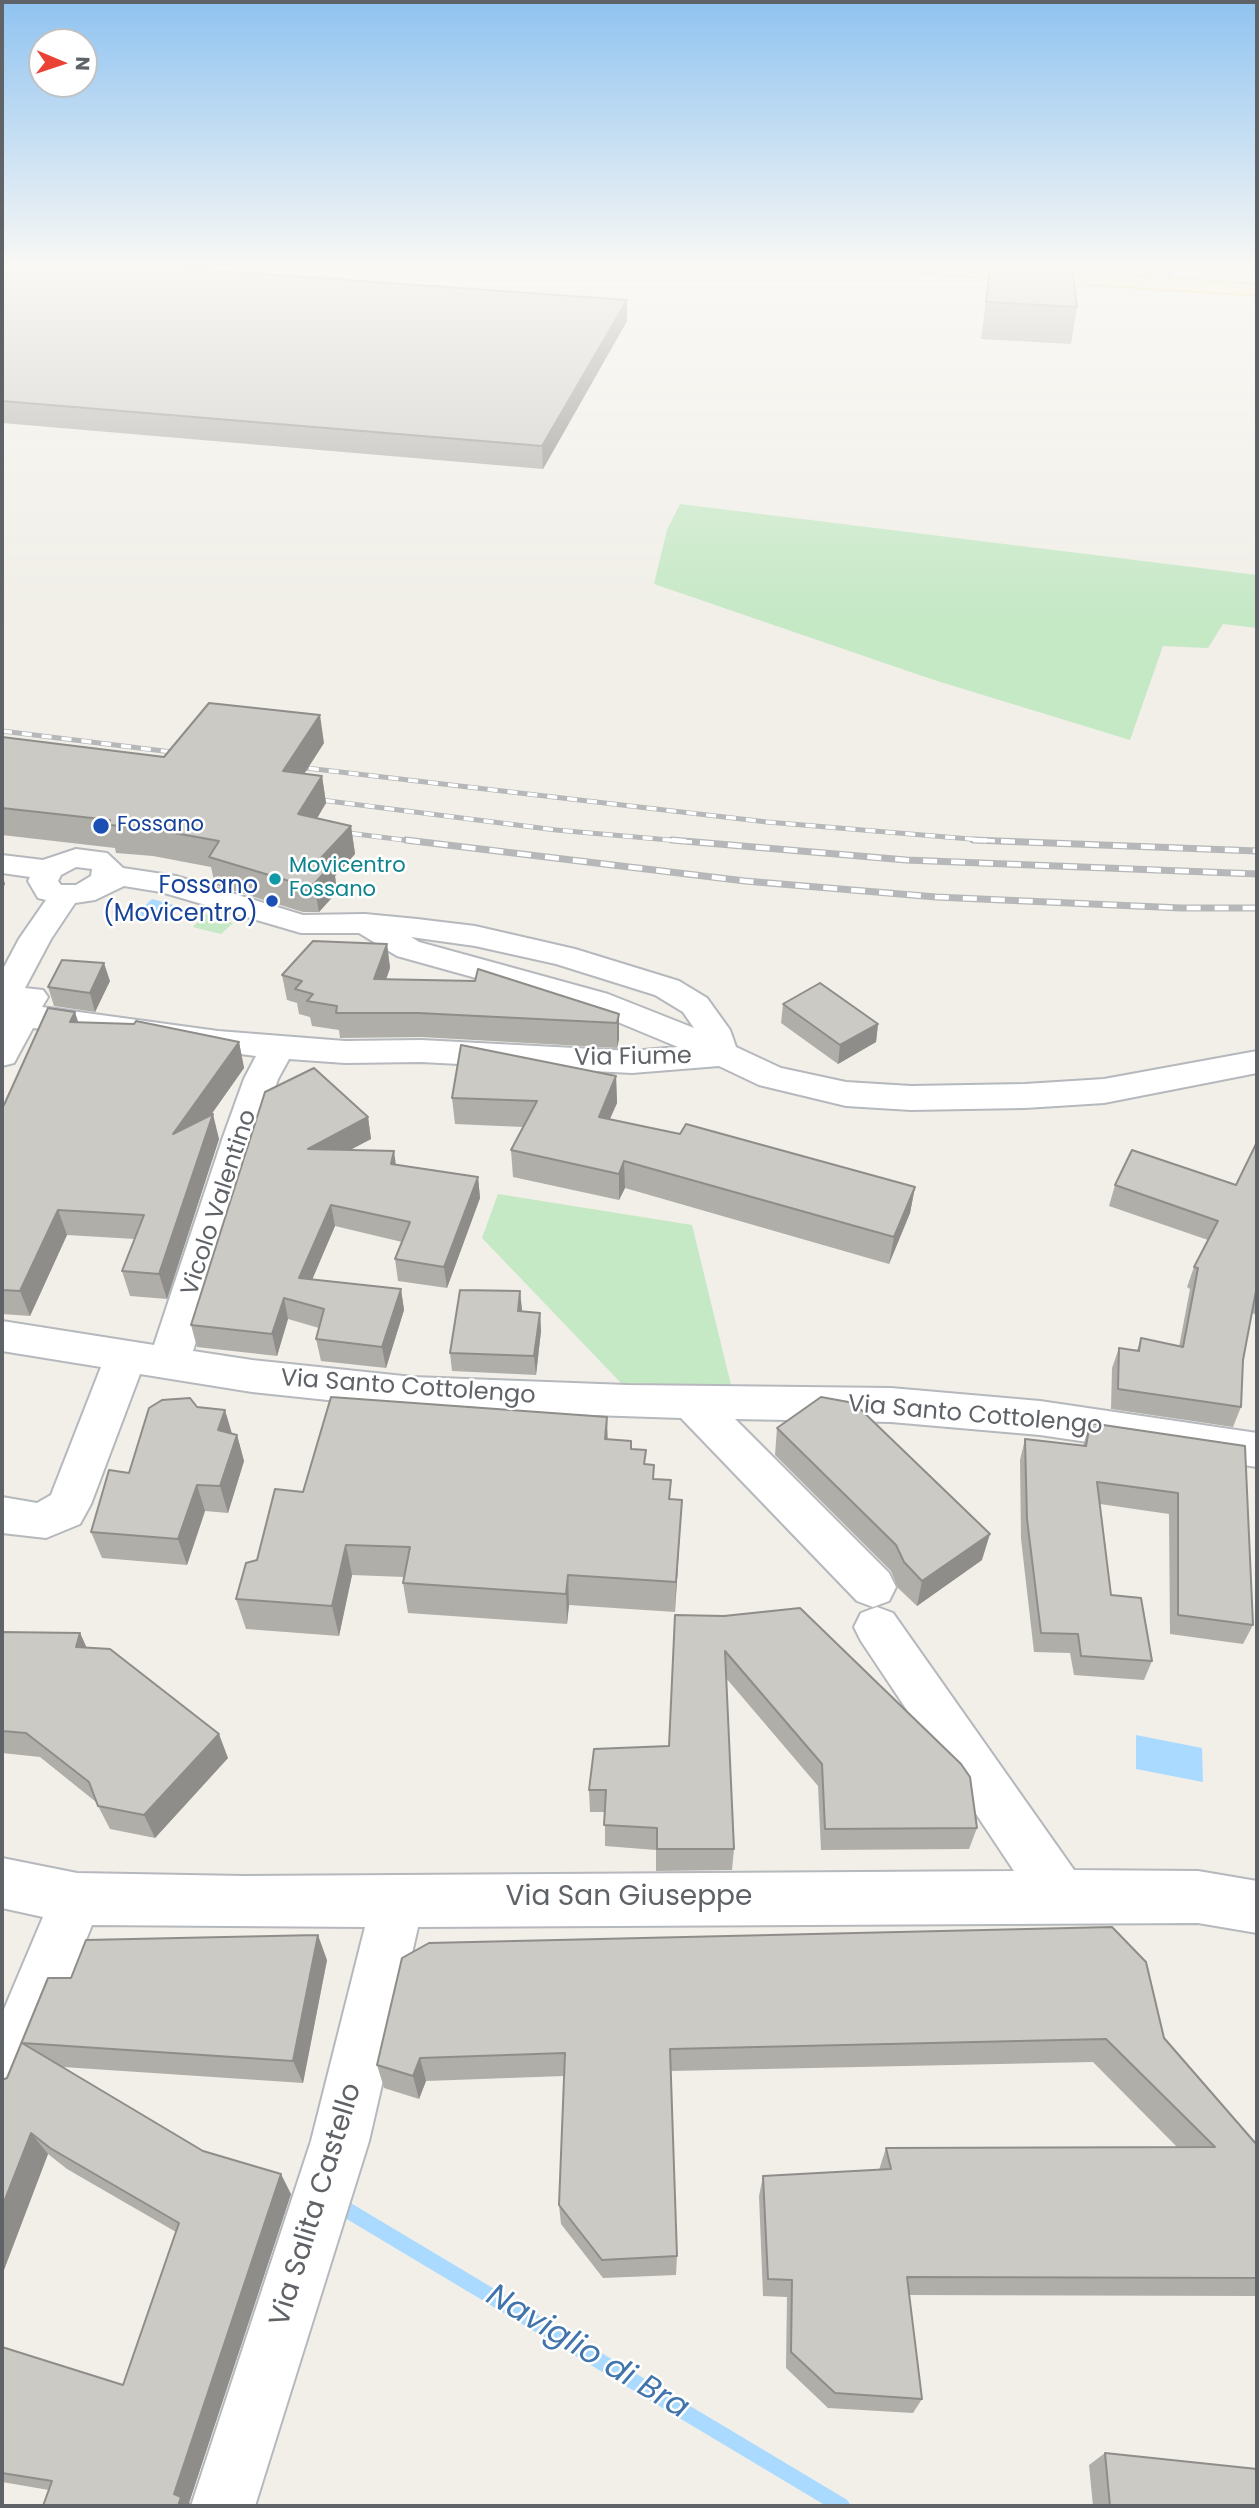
<!DOCTYPE html>
<style>
body{margin:0}
#map{position:relative;width:1259px;height:2508px;overflow:hidden;background:#f1efe8;font-family:Poppins,sans-serif}
canvas{display:block}
.frame{position:absolute;inset:0;border:4px solid #5f6368;pointer-events:none}
.north{position:absolute;left:28px;top:28px;width:70px;height:70px;box-sizing:border-box;background:#fff;border:2px solid #bfc1c3;border-radius:50%;rotate:92deg;font-size:19px;font-weight:700;line-height:28px;text-align:center;color:#5f6368}
.north::after{content:'';display:block;margin:auto;width:24px;height:32px;background:#ea4335;clip-path:polygon(50% 0,100% 100%,50% 72%,0 100%)}
</style>
<div id="map">
<canvas width="1259" height="2508"></canvas>
<div class="frame"></div>
<div class="north">N</div>
</div>
<script>
const ctx = document.querySelector('canvas').getContext('2d');
ctx.lineJoin = 'round';
function paint(path, color) { ctx.fillStyle = color; ctx.fill(path, 'evenodd'); }
const poly = rows => new Path2D(rows.map(r => 'M' + r).join(''));
function stroke(path, color, width, dash) { ctx.strokeStyle = color; ctx.lineWidth = width; ctx.lineCap = dash ? 'butt' : 'round'; ctx.setLineDash(dash || []); ctx.stroke(path); }
function drawText(font, color, halo, rows, align = 'center') {
  ctx.font = font + ' Poppins,sans-serif'; ctx.lineWidth = 5; ctx.setLineDash([]); ctx.textBaseline = 'middle'; ctx.strokeStyle = halo; ctx.fillStyle = color; for (const [text, x, y, turn = 0] of rows) {
    ctx.save(); ctx.translate(x, y); ctx.rotate((+turn || 0) * Math.PI / 180); ctx.textAlign = isNaN(turn) ? turn : align; if (halo) ctx.strokeText(text, 0, 0); ctx.fillText(text, 0, 0); ctx.restore();
  }
}
const green = poly([
 [680,504,1257,575,1257,628,1223,624,1208,648,1163,646,1130,740,931,679,654,584,667,530],
 [205,914,233,923,221,934,193,927],
 [498,1194,692,1225,731,1385,622,1384,482,1238]
]);
const water = poly([
 [152,899,174,905,158,921,136,914],
 [1136,1735,1202,1748,1203,1782,1136,1769]
]);
const stream = poly([
 [337,2204,842,2506]
]);
const minor = poly([
 [1148,268,1166,268,1171,284,1168,288,1156,288,1148,268],
 [76,849,107,853,123,868,176,876,303,915,365,914,417,919,475,926,575,949,679,981,707,998,730,1030,736,1047,781,1068,846,1082,911,1086,1025,1084,1104,1079,1257,1051,1257,1073,1104,1103,1025,1108,911,1110,846,1106,759,1085,719,1066,632,1073,421,1062,345,1063,289,1059,278,1079,259,1137,193,1351,252,1360,413,1377,627,1385,891,1388,1040,1401,1257,1433,1257,1467,1040,1435,891,1422,735,1419,889,1573,896,1587,889,1601,873,1607,857,1601,681,1418,413,1409,252,1392,140,1374,91,1504,80,1524,46,1538,2,1533,2,1497,37,1503,51,1495,101,1367,2,1351,2,1321,154,1345,223,1137,244,1079,256,1056,33,1028,14,1063,2,1066,2,971,19,939,46,900,38,898,28,881,30,877,2,873,2,855,43,860,76,849],
 [76,867,92,869,91,876,76,885,61,885,58,881,61,875,76,867],
 [124,886,161,892,301,933,359,933,397,956,584,1008,678,1047,632,1051,421,1040,345,1041,218,1031,42,1007,48,997,43,990,25,988,51,939,75,903,95,900,124,886],
 [411,937,475,946,556,964,655,995,683,1012,694,1028,608,994,419,942,411,937],
 [877,1607,893,1613,1074,1870,1198,1871,1257,1881,1257,1933,1198,1923,418,1927,369,2141,255,2506,191,2506,311,2141,365,1927,92,1925,22,2099,2,2107,2,2014,43,1917,2,1908,2,1858,77,1873,244,1876,1014,1871,861,1641,854,1627,861,1613,877,1607]
]);
const major = poly([
 [912,268,1008,268,1257,285,1257,295,921,273,912,268]
]);
const railFar1 = poly([
 [2,731,188,754],
 [289,766,767,822,1006,842],
 [305,798,556,830,692,842],
 [332,831,420,842]
]);
const rail = poly([
 [406,840,745,881,936,897,1181,908,1257,908],
 [672,840,906,860,1257,874],
 [973,840,1257,851]
]);
const wall = poly([
 [990,268,1075,268,1073,276,1077,307,1071,344,981,339],
 [2,276,627,321,543,469,2,423],
 [2,737,164,757,324,743,304,774,322,776,326,803,317,818,351,826,355,854,335,876,337,892,319,912,303,912,215,885,211,867,153,856,116,853,115,848,2,835],
 [387,944,390,968,386,979,619,1014,619,1039,617,1048,421,1037,340,1038,339,1030,312,1026,310,1017,299,1014,297,1003,287,1000,282,975],
 [110,981,95,1012,54,1006,48,987],
 [783,1004,878,1024,876,1042,838,1064,781,1023],
 [78,1022,239,1042,244,1068,211,1115,219,1139,167,1299,130,1296,122,1271,135,1239,67,1235,30,1316,2,1314,2,1105,4,1105],
 [616,1076,617,1103,610,1119,915,1187,910,1213,889,1264,625,1188,619,1200,513,1177,511,1150,523,1127,455,1124,452,1098],
 [368,1117,371,1139,350,1150,396,1165,478,1177,480,1198,447,1288,398,1281,395,1259,402,1242,335,1226,312,1279,401,1289,404,1310,386,1368,321,1361,316,1339,319,1328,288,1319,277,1356,197,1347,191,1325],
 [1257,1142,1257,1315,1252,1313,1243,1360,1241,1407,1233,1427,1111,1409,1112,1368,1119,1348,1137,1350,1141,1338,1179,1347,1190,1289,1187,1287,1194,1267,1208,1240,1109,1206,1115,1185,1236,1185],
 [522,1309,522,1311,540,1313,541,1331,536,1375,452,1371,450,1353],
 [197,1407,225,1410,231,1433,237,1435,244,1461,228,1513,205,1511,187,1565,102,1558,91,1532,129,1473],
 [1090,1423,1245,1446,1253,1625,1243,1644,1170,1634,1169,1514,1100,1504,1111,1595,1152,1661,1144,1680,1074,1675,1070,1653,1034,1652,1021,1539,1020,1460,1025,1439,1083,1446],
 [777,1428,982,1560,917,1606,898,1588,891,1571,775,1455],
 [608,1439,631,1449,646,1464,654,1479,671,1480,670,1499,680,1531,675,1612,569,1605,567,1624,408,1613,403,1583,404,1577,352,1575,339,1636,246,1629,236,1599,257,1560,303,1492],
 [675,1615,977,1828,969,1849,821,1850,818,1786,726,1678,734,1849,732,1870,656,1871,656,1850,605,1846,605,1812,590,1812,589,1790,669,1746],
 [2,1632,80,1633,87,1648,228,1758,155,1838,110,1829,96,1802,40,1757,2,1753],
 [402,1958,1164,2038,1257,2145,1257,2296,909,2295,922,2399,913,2413,828,2408,786,2368,787,2297,763,2296,759,2196,763,2176,879,2170,886,2148,1177,2147,1093,2062,671,2071,677,2256,676,2275,603,2278,561,2224,559,2205,564,2076,426,2081,419,2099,384,2088,377,2065],
 [327,1960,303,2083,63,2067,203,2151,291,2194,189,2503,193,2506,43,2506,49,2490,2,2482,2,2347,123,2385,176,2232,67,2169,48,2154,2,2275,2,2080,7,2078,48,1978,71,1978],
 [1105,2453,1257,2506,1093,2506,1089,2465]
]);
const shadedWall = poly([
 [627,300,627,321,543,469,542,446],
 [320,715,324,743,288,799,283,771],
 [322,776,326,803,303,842,298,814],
 [351,826,355,854,335,876,337,892,319,912,314,884,319,860],
 [2,874,5,884,2,890],
 [387,944,390,968,378,1003,374,979],
 [104,963,110,981,95,1012,90,993],
 [75,1012,83,1037,70,1022],
 [619,1014,619,1039,617,1048,617,1023],
 [878,1024,876,1042,838,1064,840,1045],
 [239,1042,244,1068,179,1160,173,1134],
 [616,1076,617,1103,599,1143,599,1117],
 [213,1114,219,1139,167,1299,159,1274],
 [368,1117,371,1139,312,1170,308,1149],
 [394,1151,397,1173,391,1164],
 [624,1161,625,1188,619,1200,619,1174],
 [478,1177,480,1198,447,1288,444,1267],
 [915,1187,910,1213,889,1264,894,1237],
 [331,1205,335,1226,304,1299,299,1278],
 [58,1210,67,1235,30,1316,20,1291],
 [401,1289,404,1310,386,1368,382,1347],
 [520,1291,522,1309,519,1330,518,1311],
 [284,1298,288,1319,277,1356,272,1334],
 [540,1313,541,1331,536,1375,534,1356],
 [225,1410,233,1437,218,1430],
 [607,1417,608,1448,605,1439],
 [237,1435,244,1461,228,1513,220,1486],
 [197,1485,205,1511,187,1565,178,1539],
 [682,1500,680,1531,675,1612,676,1582],
 [990,1534,982,1560,917,1606,922,1581],
 [346,1545,352,1575,339,1636,332,1606],
 [568,1575,569,1605,567,1624,566,1594],
 [80,1633,91,1658,76,1647],
 [219,1734,228,1758,155,1838,144,1815],
 [318,1935,327,1960,303,2083,293,2061],
 [420,2058,426,2081,419,2099,413,2076],
 [31,2133,48,2154,2,2275,2,2207],
 [281,2174,291,2194,189,2503,193,2506,178,2506,174,2494]
]);
const building = poly([
 [12,268,180,268,627,300,542,446,2,401,2,276,12,268],
 [990,268,1072,268,1077,307,986,302,990,268],
 [209,703,320,715,283,771,322,776,298,814,351,826,319,860,333,863,314,884,299,884,209,857,219,841,147,828,109,825,110,820,2,808,2,737,164,757,209,703],
 [313,941,387,944,374,979,475,981,478,969,619,1014,617,1023,418,1013,336,1013,337,1006,307,1001,313,994,295,989,302,981,282,975,313,941],
 [62,960,104,963,90,993,48,987,62,960],
 [820,983,878,1024,840,1045,783,1004,820,983],
 [48,1008,75,1012,70,1022,134,1024,136,1021,239,1042,173,1134,213,1114,159,1274,122,1271,144,1215,58,1210,20,1291,2,1290,2,1105,4,1105,48,1008],
 [461,1045,616,1076,599,1117,680,1134,686,1124,915,1187,894,1237,624,1161,619,1174,511,1150,537,1101,452,1098,461,1045],
 [314,1068,368,1117,308,1149,394,1151,391,1164,478,1177,444,1267,395,1259,410,1222,331,1205,299,1278,401,1289,382,1347,316,1339,324,1309,284,1298,272,1334,191,1325,265,1092,314,1068],
 [1257,1142,1257,1292,1256,1291,1243,1360,1241,1407,1118,1389,1119,1348,1139,1351,1141,1338,1183,1347,1198,1268,1194,1267,1218,1221,1115,1185,1132,1150,1236,1185,1257,1142],
 [460,1290,520,1291,518,1311,540,1313,534,1356,450,1353,460,1290],
 [331,1397,607,1417,605,1439,631,1441,631,1449,646,1450,644,1464,654,1465,653,1479,671,1480,669,1499,682,1500,676,1582,568,1575,566,1594,403,1583,410,1547,346,1545,332,1606,236,1599,246,1563,257,1560,275,1489,303,1492,331,1397],
 [821,1397,854,1403,990,1534,922,1581,904,1562,896,1545,777,1428,821,1397],
 [190,1398,197,1407,225,1410,218,1430,237,1435,220,1486,197,1485,178,1539,91,1532,109,1470,129,1473,149,1408,162,1400,190,1398],
 [1090,1423,1245,1446,1253,1625,1178,1615,1178,1493,1097,1482,1111,1595,1141,1598,1152,1661,1081,1656,1078,1634,1041,1633,1027,1519,1025,1439,1086,1446,1090,1423],
 [800,1608,961,1764,970,1777,977,1828,825,1829,822,1764,725,1651,734,1849,657,1849,657,1828,604,1825,606,1790,589,1790,594,1749,669,1746,675,1615,724,1616,800,1608],
 [2,1632,80,1633,76,1647,110,1649,219,1734,144,1815,98,1806,89,1782,26,1733,2,1731,2,1632],
 [1112,1927,1146,1962,1164,2038,1257,2145,1257,2278,907,2277,922,2399,835,2393,791,2352,792,2280,768,2279,763,2176,891,2169,886,2148,1215,2147,1106,2039,670,2049,677,2256,602,2260,559,2205,565,2053,420,2058,413,2076,377,2065,402,1958,429,1943,1112,1927],
 [318,1935,293,2061,22,2043,203,2151,281,2174,174,2494,181,2497,178,2506,43,2506,52,2481,2,2473,2,2347,123,2385,179,2223,50,2148,31,2133,2,2207,2,2080,7,2078,48,1978,71,1978,86,1940,318,1935],
 [1105,2453,1257,2469,1257,2506,1110,2506,1105,2453]
]);
const markers = [
 [101,826,9,"#1a4fb4"],
 [275,879,7,"#0f9aa8"],
 [272,901,7,"#1a4fb4"]
];
const farTransitnames = [
 ["Fossano",117,826]
];
const farCulturenames = [
 ["Movicentro",289,867],
 ["Fossano",289,891]
];
const transitNames = [
 ["Fossano",258,887],
 ["(Movicentro)",258,915]
];
const streetNames = [
 ["Via Fiume",633,1058,-1],
 ["Vicolo Valentino",220,1203,-72],
 ["Via Santo Cottolengo",408,1388,4],
 ["Via Santo Cottolengo",975,1416,5]
];
const nearStreetnames = [
 ["Via San Giuseppe",629,1898],
 ["Via Salita Castello",317,2205,-73]
];
const nearWaternames = [
 ["Naviglio di Bra",587,2353,31]
];
paint(green, '#c5e8c5');
paint(water, '#aadaff');
stroke(stream, '#aadaff', 16);
stroke(minor, '#b5b8bc', 4);
stroke(major, '#f2c960', 4);
paint(minor, '#fff');
paint(major, '#fff2af');
stroke(railFar1, '#b6b7b8', 5);
stroke(rail, '#b6b7b8', 7);
stroke(railFar1, '#fff', 3.5, [10]);
stroke(rail, '#fff', 4.5, [14]);
paint(wall, '#afaea9');
paint(shadedWall, '#8f8d8a');
paint(building, '#cccac5');
stroke(building, '#8f8d8a', 2);
const sky = ctx.createLinearGradient(0, 0, 0, 619);
sky.addColorStop(0, '#8fc3f1');
sky.addColorStop(0.43, '#f9f8f5');
sky.addColorStop(1, '#f9f8f500');
ctx.fillStyle = sky;
ctx.fillRect(0, 0, 1259, 619);
for (const [x, y, r, color] of markers) { const dot = new Path2D(); dot.arc(x, y, r, 0, 2 * Math.PI); ctx.fillStyle = color; ctx.fill(dot); stroke(dot, '#fff', 2.5); }
drawText('21px', '#164399', '#fff', farTransitnames, 'left');
drawText('21px', '#0d838f', '#fff', farCulturenames, 'left');
drawText('24px', '#164399', '#fff', transitNames, 'right');
drawText('24px', '#5f6368', '#fff', streetNames);
drawText('28px', '#5f6368', '#fff', nearStreetnames);
drawText('italic 32px', '#4174aa', '#fff', nearWaternames);
</script>
